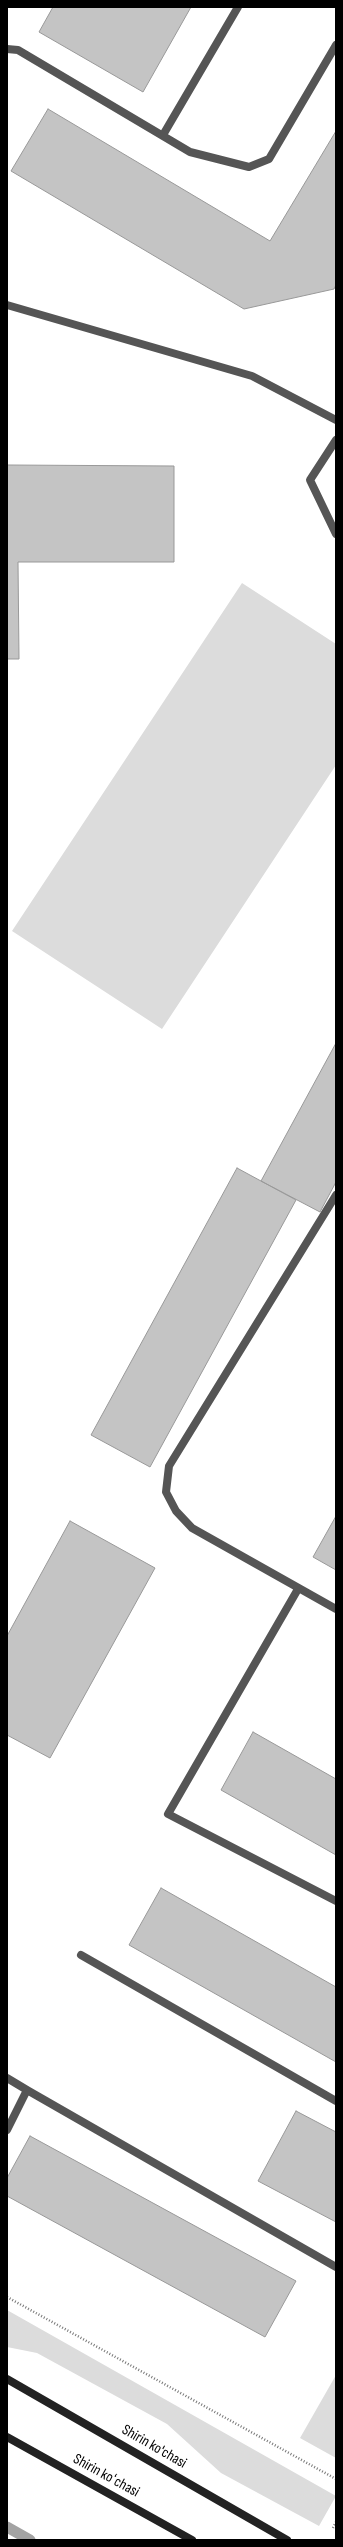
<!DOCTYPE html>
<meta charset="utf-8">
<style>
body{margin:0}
#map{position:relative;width:343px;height:2547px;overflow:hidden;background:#fff;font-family:"Sofia Sans Condensed",sans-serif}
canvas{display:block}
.frame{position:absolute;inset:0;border:8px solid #000;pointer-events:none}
</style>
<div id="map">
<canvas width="343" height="2547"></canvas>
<div class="frame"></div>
</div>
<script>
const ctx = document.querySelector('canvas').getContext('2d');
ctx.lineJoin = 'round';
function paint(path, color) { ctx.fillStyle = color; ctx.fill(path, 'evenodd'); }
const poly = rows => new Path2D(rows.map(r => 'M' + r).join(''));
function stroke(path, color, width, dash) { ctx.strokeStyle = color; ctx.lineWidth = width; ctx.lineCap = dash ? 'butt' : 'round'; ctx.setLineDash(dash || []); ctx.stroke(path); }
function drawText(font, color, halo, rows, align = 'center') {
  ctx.font = font + ' "Sofia Sans Condensed",sans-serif'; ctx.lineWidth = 4; ctx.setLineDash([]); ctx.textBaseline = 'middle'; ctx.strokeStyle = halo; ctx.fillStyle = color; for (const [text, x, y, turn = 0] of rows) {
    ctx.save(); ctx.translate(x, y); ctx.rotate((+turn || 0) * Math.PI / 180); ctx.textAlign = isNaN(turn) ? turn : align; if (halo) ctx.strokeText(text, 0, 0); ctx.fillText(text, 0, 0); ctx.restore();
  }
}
const green = poly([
 [242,583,336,644,336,765,162,1029,12,931],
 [7,2310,336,2496,319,2526,221,2473,167,2424,37,2353,7,2347],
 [336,2375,336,2458,300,2438]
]);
const stream = poly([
 [7,2527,30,2540]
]);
const building = poly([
 [53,7,191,7,143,92,39,32,53,7],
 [48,109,270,241,336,131,336,285,334,289,244,309,11,171,48,109],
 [7,465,174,466,174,562,18,562,19,659,7,659,7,465],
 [336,1043,336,1182,320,1212,261,1181,336,1043],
 [237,1168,296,1200,150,1467,91,1435,237,1168],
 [336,1516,336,1570,313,1557,336,1516],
 [70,1521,155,1568,50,1758,7,1735,7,1636,70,1521],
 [253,1732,336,1779,336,1855,221,1790,253,1732],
 [161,1888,336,1987,336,2062,129,1945,161,1888],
 [296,2111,336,2132,336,2222,258,2181,296,2111],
 [30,2136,296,2281,265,2337,7,2196,7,2178,30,2136]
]);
const path = poly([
 [7,2297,336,2479],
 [333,2528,336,2522]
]);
const service = poly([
 [7,49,18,50,190,152,249,167,269,159,336,45],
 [163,135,238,7],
 [7,305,252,376,336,420],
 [336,440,310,480,336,534],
 [336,1195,169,1466,166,1492,176,1511,192,1528,336,1609],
 [298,1589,168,1814,336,1901],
 [81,1955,336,2101],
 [7,2078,27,2090],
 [7,2130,27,2090,336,2267]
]);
const secondary = poly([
 [7,2379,287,2540],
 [7,2437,192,2540]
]);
const streetNames = [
 ["Shirin ko'chasi",154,2447,30],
 ["Shirin koʻchasi",106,2476,29]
];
paint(green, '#dcdcdc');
stroke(stream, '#a3a3a3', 11);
paint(building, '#c4c4c4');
stroke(building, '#999', 1);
stroke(path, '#777', 2.5, [1, 2]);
stroke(service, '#555', 8);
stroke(secondary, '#222', 8);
drawText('15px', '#000', '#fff', streetNames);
</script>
